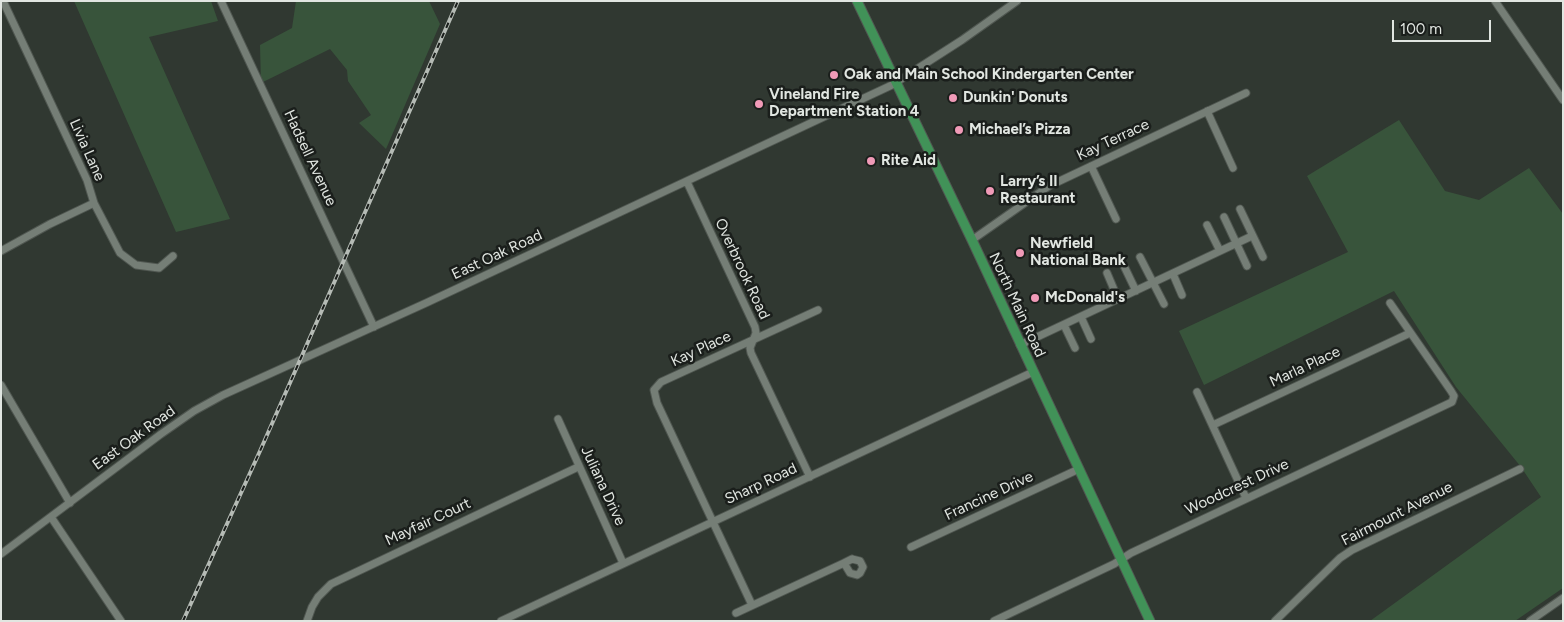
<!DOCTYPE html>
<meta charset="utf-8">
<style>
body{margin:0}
#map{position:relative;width:1564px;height:622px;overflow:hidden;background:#303831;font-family:Figtree,sans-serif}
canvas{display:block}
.frame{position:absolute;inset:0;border:2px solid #e1e6e1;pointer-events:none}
.scale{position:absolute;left:1392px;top:20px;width:99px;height:22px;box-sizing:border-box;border:2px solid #e1e6e1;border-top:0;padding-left:6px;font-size:15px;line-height:18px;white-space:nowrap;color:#e1e6e1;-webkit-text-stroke:4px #1a1e1b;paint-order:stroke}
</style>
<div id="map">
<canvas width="1564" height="622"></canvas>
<div class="frame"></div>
<div class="scale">100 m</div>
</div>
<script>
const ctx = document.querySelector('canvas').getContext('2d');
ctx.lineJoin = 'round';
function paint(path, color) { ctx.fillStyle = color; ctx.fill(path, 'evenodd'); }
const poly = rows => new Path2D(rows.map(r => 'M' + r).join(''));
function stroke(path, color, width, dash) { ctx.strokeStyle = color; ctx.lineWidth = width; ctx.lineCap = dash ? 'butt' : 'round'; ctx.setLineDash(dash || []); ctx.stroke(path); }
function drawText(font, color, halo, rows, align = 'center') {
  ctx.font = font + ' Figtree,sans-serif'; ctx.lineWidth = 5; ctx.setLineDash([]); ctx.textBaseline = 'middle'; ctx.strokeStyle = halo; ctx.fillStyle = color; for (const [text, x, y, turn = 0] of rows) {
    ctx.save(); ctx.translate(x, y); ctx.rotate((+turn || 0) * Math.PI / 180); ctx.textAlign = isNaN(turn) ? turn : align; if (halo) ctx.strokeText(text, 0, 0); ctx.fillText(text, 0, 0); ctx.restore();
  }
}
const green = poly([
 [74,1,211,1,218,21,149,37,230,219,176,232],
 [296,1,429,1,440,24,386,149,359,123,371,115,348,81,347,70,330,49,261,83,260,45,292,28],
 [1399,120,1445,191,1479,200,1529,168,1563,214,1563,588,1515,621,1370,621,1541,497,1521,467,1456,387,1394,291,1204,385,1179,331,1348,252,1307,176]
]);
const minor = poly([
 [3,1,87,180,94,203,120,253,136,265,159,268,173,256],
 [221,1,374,327],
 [1495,1,1563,100],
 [1207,111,1233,168],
 [1091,166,1116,219],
 [687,182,755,327,756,333,750,348,751,353,810,477],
 [1240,209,1263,257],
 [1224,217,1247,266],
 [1207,225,1220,251],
 [972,240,1049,186,1246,93],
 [1,251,50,224,94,203],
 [1140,257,1164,304],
 [1124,266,1136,291],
 [1107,273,1118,299],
 [1173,274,1182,295],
 [1081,317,1091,339],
 [1064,325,1075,348],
 [1020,345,1252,236],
 [1,385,70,503],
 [1197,392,1246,498],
 [558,419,623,563],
 [1213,425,1410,333],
 [51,517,121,621],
 [911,547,1079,469],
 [1,554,161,434,194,411,223,395,426,303,892,85,962,40,1017,1],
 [852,559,860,561,863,567,860,573,857,575,850,573,844,563,852,559],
 [752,605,657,403,654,390,661,382,818,310],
 [736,613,844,563],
 [307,621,312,607,318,597,331,584,578,467],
 [501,621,1033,372],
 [994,621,1114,564,1131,553,1452,402,1454,396,1451,391,1390,303],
 [1275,621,1340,558,1352,550,1520,469],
 [1530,621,1563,598]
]);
const major = poly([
 [857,1,972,240,1150,621]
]);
const rail = poly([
 [183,621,260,451,458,1]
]);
const markers = [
 [834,75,5,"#f09ab7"],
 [953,98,5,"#f09ab7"],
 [759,104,5,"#f09ab7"],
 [959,130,5,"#f09ab7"],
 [871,161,5,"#f09ab7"],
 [990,191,5,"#f09ab7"],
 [1020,253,5,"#f09ab7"],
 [1035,298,5,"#f09ab7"]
];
const poiNames = [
 ["Oak and Main School Kindergarten Center",844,75],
 ["Vineland Fire",769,95],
 ["Department Station 4",769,112],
 ["Dunkin' Donuts",963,98],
 ["Michael’s Pizza",969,130],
 ["Rite Aid",881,161],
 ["Larry’s II",1000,182],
 ["Restaurant",1000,199],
 ["Newfield",1030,244],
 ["National Bank",1030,261],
 ["McDonald's",1045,298]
];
const streetNames = [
 ["Kay Terrace",1113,140,-25],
 ["Livia Lane",87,150,66],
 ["Hadsell Avenue",310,158,65],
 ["East Oak Road",497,255,-25],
 ["Overbrook Road",742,269,65],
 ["North Main Road",1017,305,65],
 ["Kay Place",701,349,-25],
 ["Marla Place",1305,367,-25],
 ["East Oak Road",134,438,-36],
 ["Sharp Road",761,484,-25],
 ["Juliana Drive",603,486,65],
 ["Woodcrest Drive",1237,487,-25],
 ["Francine Drive",989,496,-25],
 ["Fairmount Avenue",1397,514,-27],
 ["Mayfair Court",428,522,-25]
];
paint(green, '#38543b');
stroke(minor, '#505751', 9);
stroke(major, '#505751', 11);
stroke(minor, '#757e76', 7);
stroke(major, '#419258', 9);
stroke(rail, '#b5bbb5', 4);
stroke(rail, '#1a1e1b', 2, [5.5]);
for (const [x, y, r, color] of markers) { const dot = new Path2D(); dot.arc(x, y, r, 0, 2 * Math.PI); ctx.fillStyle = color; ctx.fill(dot); stroke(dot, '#1a1e1b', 2); }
drawText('bold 15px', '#e1e6e1', '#1a1e1b', poiNames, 'left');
drawText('15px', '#e1e6e1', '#1a1e1b', streetNames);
</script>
